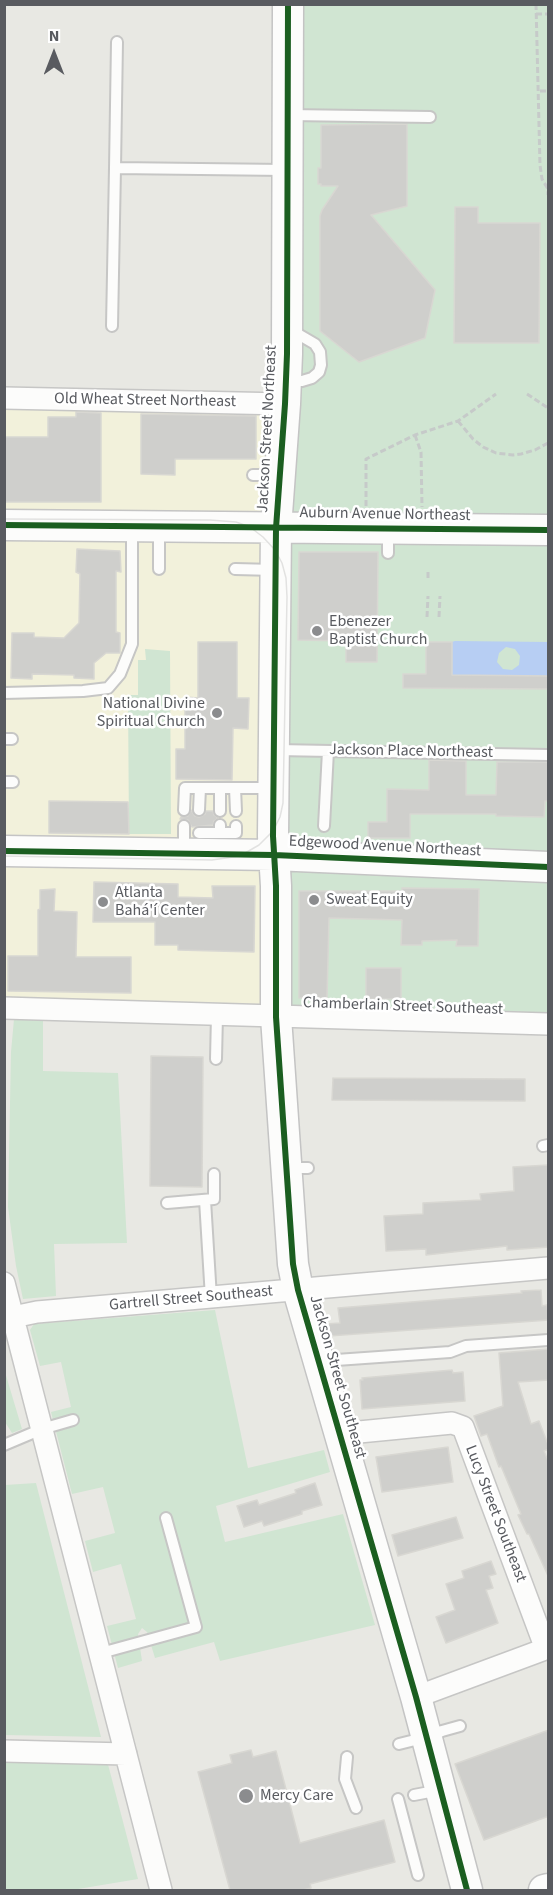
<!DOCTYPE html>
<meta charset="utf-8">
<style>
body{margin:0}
#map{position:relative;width:553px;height:1895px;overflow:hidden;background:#e8e8e3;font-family:"Source Sans 3",sans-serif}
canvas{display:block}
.frame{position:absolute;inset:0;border:6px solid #595b60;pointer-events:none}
.north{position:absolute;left:24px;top:24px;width:60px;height:60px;-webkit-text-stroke:4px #fff;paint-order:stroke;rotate:0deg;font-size:16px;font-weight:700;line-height:24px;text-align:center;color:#595b60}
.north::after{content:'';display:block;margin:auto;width:21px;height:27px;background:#595b60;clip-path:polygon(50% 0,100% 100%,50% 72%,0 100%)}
</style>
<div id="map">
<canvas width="553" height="1895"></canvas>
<div class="frame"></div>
<div class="north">N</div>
</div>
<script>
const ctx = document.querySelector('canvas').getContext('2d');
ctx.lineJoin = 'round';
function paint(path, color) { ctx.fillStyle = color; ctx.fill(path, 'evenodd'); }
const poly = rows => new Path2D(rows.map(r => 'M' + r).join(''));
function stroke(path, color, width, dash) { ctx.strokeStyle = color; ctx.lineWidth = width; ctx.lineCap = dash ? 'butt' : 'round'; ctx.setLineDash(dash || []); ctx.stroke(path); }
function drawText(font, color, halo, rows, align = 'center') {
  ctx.font = font + ' "Source Sans 3",sans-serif'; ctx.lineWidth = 5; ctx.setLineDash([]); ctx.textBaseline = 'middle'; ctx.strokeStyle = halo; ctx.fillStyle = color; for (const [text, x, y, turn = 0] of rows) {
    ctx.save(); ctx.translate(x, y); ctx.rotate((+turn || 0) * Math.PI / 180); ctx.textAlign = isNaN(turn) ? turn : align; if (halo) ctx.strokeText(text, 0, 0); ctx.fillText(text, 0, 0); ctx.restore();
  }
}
const commercial = poly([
 [5,392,279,395,548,1023,5,1008]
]);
const green = poly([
 [296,5,548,5,548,1023,276,1017],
 [145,649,170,651,171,834,129,834,128,695,138,695,138,660,146,660],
 [14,1019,43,1020,43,1071,118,1073,127,1243,54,1244,56,1296,23,1299,16,1266,8,1207,11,1052],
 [215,1310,248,1468,324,1450,330,1472,216,1506,225,1542,343,1514,375,1625,220,1661,214,1642,155,1658,147,1632,142,1628,138,1634,142,1661,118,1668,107,1626,136,1619,121,1564,93,1572,85,1541,115,1533,103,1487,72,1494,51,1412,71,1407,61,1362,40,1366,30,1330,34,1324],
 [5,1372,22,1429,12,1433,5,1422],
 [36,1483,101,1737,5,1735,5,1485],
 [5,1751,105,1753,138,1879,72,1890,5,1890]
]);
const water = poly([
 [455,641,548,642,548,676,452,675,452,642],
 [506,647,515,649,520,656,519,665,512,670,503,669,497,662,499,653]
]);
const building = poly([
 [407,124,407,206,371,215,435,290,425,338,359,362,320,331,320,216,322,210,338,186,321,186,321,184,318,184,318,168,321,168,321,125,407,124],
 [455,207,478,207,478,223,540,223,539,343,454,343,455,207],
 [76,412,101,413,101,502,4,502,4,437,48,437,48,417,76,417,76,412],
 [141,414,256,416,256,459,175,459,175,475,141,474,141,414],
 [77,549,120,551,121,572,116,571,116,632,120,633,120,653,106,653,94,663,94,679,74,678,74,675,32,674,32,679,11,678,12,633,34,633,34,637,64,638,79,623,80,574,76,572,77,549],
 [299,552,378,552,377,662,346,662,346,641,298,640,299,552],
 [198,642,237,642,237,698,249,698,248,729,233,728,232,780,176,779,176,749,185,749,185,697,198,698,198,642],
 [426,642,452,642,452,675,549,676,549,689,403,688,403,674,426,674,426,642],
 [429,760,466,761,466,795,496,795,497,762,549,762,549,801,545,801,544,817,496,816,496,814,410,814,410,838,368,838,368,822,387,822,387,789,429,790,429,760],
 [49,801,128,802,129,834,49,833,49,801],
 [191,810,195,816,199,817,205,814,206,811,213,811,214,815,218,818,214,821,213,825,192,827,188,820,180,819,181,817,188,816,191,810],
 [94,882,178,884,178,897,213,898,212,886,255,886,254,952,178,950,178,945,155,945,155,922,93,922,94,882],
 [402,888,479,889,478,946,456,946,457,940,422,941,422,945,401,945,402,920,329,918,327,998,299,998,299,891,402,891,402,888],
 [55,889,54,911,77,912,76,957,131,957,131,993,8,991,8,956,38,956,38,910,40,909,40,890,55,889],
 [366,968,401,968,401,999,366,999,366,968],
 [151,1056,203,1057,202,1187,150,1186,151,1056],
 [333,1078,525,1079,525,1101,332,1100,333,1078],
 [549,1165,549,1247,507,1250,507,1246,426,1255,426,1249,386,1251,384,1216,423,1214,423,1203,481,1200,480,1194,514,1191,513,1167,549,1165],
 [541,1290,542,1306,547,1305,549,1320,329,1336,326,1324,340,1323,338,1308,522,1293,521,1291,541,1290],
 [549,1349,549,1380,518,1382,531,1424,539,1421,549,1447,549,1449,544,1451,549,1463,549,1578,529,1534,527,1534,518,1515,521,1514,501,1466,499,1467,487,1434,481,1436,474,1416,503,1406,499,1353,549,1349],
 [452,1370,453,1373,463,1372,465,1401,362,1409,360,1380,363,1380,362,1378,452,1370],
 [448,1447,453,1482,382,1492,376,1457,448,1447],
 [315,1483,322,1505,302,1511,302,1514,264,1526,262,1521,244,1527,237,1506,257,1500,259,1505,296,1493,295,1490,315,1483],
 [456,1517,463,1538,398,1556,392,1535,456,1517],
 [491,1561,496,1574,489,1576,493,1588,486,1590,498,1623,446,1643,436,1617,455,1610,446,1584,464,1578,462,1571,491,1561],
 [549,1730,549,1816,484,1840,455,1764,549,1730],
 [251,1750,253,1757,276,1751,300,1843,384,1820,395,1862,310,1884,311,1888,303,1890,230,1890,198,1772,232,1763,230,1755,251,1750]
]);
const path = poly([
 [536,4,540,165,542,179,548,189,548,195],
 [536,14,548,14],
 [540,91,548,91],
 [527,394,548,408],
 [458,421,473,439,483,447,496,453,513,455,521,454,535,450,548,443],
 [415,435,421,452,422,507],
 [366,506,366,459,415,435,458,421,496,394],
 [428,572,428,581],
 [427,617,428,596],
 [439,617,440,596]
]);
const lane = poly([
 [117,42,115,168,285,170],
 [289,115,430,117],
 [112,326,115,168],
 [286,381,302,381,312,378,319,372,321,365,320,352,315,344,291,330],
 [253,475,278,475],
 [159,527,159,569],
 [388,553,388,529],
 [235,569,275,570],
 [4,693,83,691,108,688,120,674,132,644,132,527],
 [4,739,12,739],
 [277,750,548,755],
 [4,782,13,782],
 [220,788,220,811],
 [235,788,236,811],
 [184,810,185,788,273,788],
 [199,810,200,788],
 [324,826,328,751],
 [199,833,220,833,220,825],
 [220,833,236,833,236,826],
 [184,853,184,826],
 [216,1059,217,1015],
 [543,1146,548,1145],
 [287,1168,308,1168],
 [205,1200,211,1298],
 [167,1203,214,1199,214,1174],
 [322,1361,450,1352,466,1346,548,1340],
 [4,1445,42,1429,73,1420],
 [101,1653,196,1627,166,1518],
 [399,1744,427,1737,442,1731,460,1726],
 [347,1757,345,1779,356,1808],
 [414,1795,440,1790],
 [398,1799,418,1875]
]);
const street = poly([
 [4,398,285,404],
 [4,1008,548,1024],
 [4,1283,161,1890],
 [13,1317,37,1312,548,1268],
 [340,1436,359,1432,452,1423,463,1427,546,1649],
 [416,1697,548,1648],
 [4,1751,126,1754]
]);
const secondary = poly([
 [288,4,287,354,285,404,276,528,273,836,276,886,276,1017,293,1264,298,1290,416,1697,467,1890],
 [4,525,548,530],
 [4,851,274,855,548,867],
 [544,1890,548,1889]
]);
const tram = poly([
 [4,519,210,520,236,522,250,527,263,537,275,550,282,563,286,578,287,597,283,803,280,817,273,831,259,845,240,856,212,860,4,856]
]);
const cycleway = poly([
 [288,4,287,354,285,404,276,528,273,836,276,886,276,1017,293,1264,298,1290,416,1697,467,1890],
 [4,525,548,530],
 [4,851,274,855,548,867]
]);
const markers = [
 [317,631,6,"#8b8c8e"],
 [217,713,6,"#8b8c8e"],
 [314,900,6,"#8b8c8e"],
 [103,902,6,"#8b8c8e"],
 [246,1796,8,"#8b8c8e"]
];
const streetNames = [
 ["Old Wheat Street Northeast",145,401,1],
 ["Jackson Street Northeast",268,429,-87],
 ["Auburn Avenue Northeast",385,515,1],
 ["Jackson Place Northeast",411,752,1],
 ["Edgewood Avenue Northeast",385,847,3],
 ["Chamberlain Street Southeast",403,1007,2],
 ["Gartrell Street Southeast",191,1299,-5],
 ["Jackson Street Southeast",337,1377,74],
 ["Lucy Street Southeast",495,1514,69]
];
const poiNames = [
 ["Ebenezer",329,622],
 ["Baptist Church",329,640],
 ["National Divine",205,704,"right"],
 ["Spiritual Church",205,722,"right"],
 ["Atlanta",115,893],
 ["Bahá'í Center",115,911],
 ["Sweat Equity",326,900],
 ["Mercy Care",260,1796]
];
paint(commercial, '#f2f1db');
paint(green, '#d0e5d2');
paint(water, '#b7cef3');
paint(building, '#cfcfcc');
stroke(building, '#d8d7d2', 1.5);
stroke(lane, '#c6c6c5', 14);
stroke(street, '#c6c6c5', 24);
stroke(secondary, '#c4c4c4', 33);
stroke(path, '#c6cac9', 3, [6, 3]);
stroke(lane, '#fcfcfb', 10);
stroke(street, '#fcfcfb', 21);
stroke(secondary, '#fcfcfb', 30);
stroke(tram, '#e2e2e1', 1.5);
stroke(cycleway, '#1b5e20', 6);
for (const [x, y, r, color] of markers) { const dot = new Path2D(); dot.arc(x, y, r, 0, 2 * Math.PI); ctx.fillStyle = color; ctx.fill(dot); stroke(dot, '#fff', 2); }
drawText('16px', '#595b60', '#fff', streetNames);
drawText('16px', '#595b60', '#fff', poiNames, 'left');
</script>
